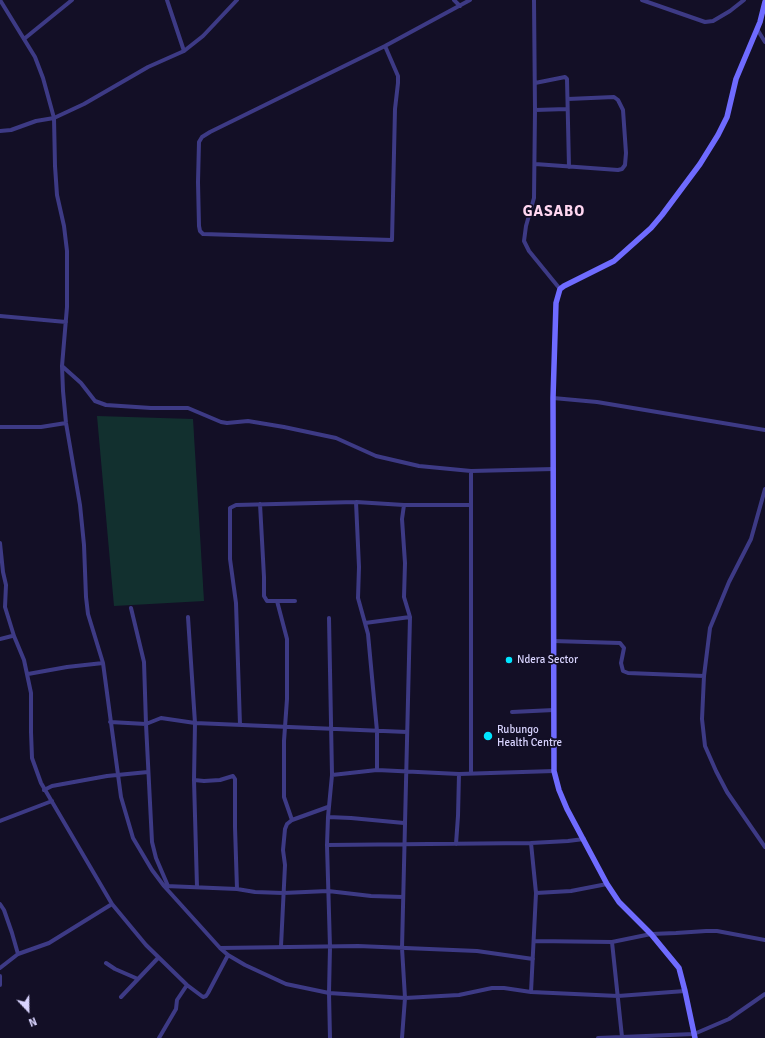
<!DOCTYPE html>
<style>
body{margin:0}
#map{position:relative;width:765px;height:1038px;overflow:hidden;background:#130f26;font-family:Signika,sans-serif}
canvas{display:block}
.north{position:absolute;left:8px;top:990px;width:40px;height:40px;-webkit-text-stroke:3px #130f26;paint-order:stroke;rotate:158deg;font-size:11px;font-weight:700;line-height:16px;text-align:center;color:#d9d4ff}
.north::after{content:'';display:block;margin:auto;width:14px;height:18px;background:#d9d4ff;clip-path:polygon(50% 0,100% 100%,50% 72%,0 100%)}
</style>
<div id="map">
<canvas width="765" height="1038"></canvas>
<div class="north">N</div>
</div>
<script>
const ctx = document.querySelector('canvas').getContext('2d');
ctx.lineJoin = 'round';
function paint(path, color) { ctx.fillStyle = color; ctx.fill(path, 'evenodd'); }
const poly = rows => new Path2D(rows.map(r => 'M' + r).join(''));
function stroke(path, color, width, dash) { ctx.strokeStyle = color; ctx.lineWidth = width; ctx.lineCap = dash ? 'butt' : 'round'; ctx.setLineDash(dash || []); ctx.stroke(path); }
function drawText(font, color, halo, rows, align = 'center') {
  ctx.font = font + ' Signika,sans-serif'; ctx.lineWidth = 3.5; ctx.setLineDash([]); ctx.textBaseline = 'middle'; ctx.strokeStyle = halo; ctx.fillStyle = color; for (const [text, x, y, turn = 0] of rows) {
    ctx.save(); ctx.translate(x, y); ctx.rotate((+turn || 0) * Math.PI / 180); ctx.textAlign = isNaN(turn) ? turn : align; if (halo) ctx.strokeText(text, 0, 0); ctx.fillText(text, 0, 0); ctx.restore();
  }
}
const green = poly([
 [97,416,193,419,204,601,114,606]
]);
const minor = poly([
 [0,0,35,57,43,78,54,118,55,166,57,195,64,226,67,251,67,307,62,366,63,391,66,423,80,505,84,545,86,597,88,614,103,663,121,797,133,838,152,870,164,886,220,948,228,955,245,965,286,984,329,993,405,998,459,995,492,988,504,988,531,992,618,996,685,991],
 [167,0,184,51],
 [454,0,460,6],
 [534,0,535,110,534,198,526,226,524,241,529,251,560,289],
 [642,0,705,22,713,21,730,11,744,0],
 [757,29,765,42],
 [24,39,72,0],
 [385,46,398,76,398,83,395,109,392,240,203,234,200,231,199,226,198,182,199,142,202,137,210,132,385,46,470,0],
 [535,83,565,77,567,79,569,167],
 [535,110,567,109],
 [0,131,11,130,36,121,54,118,84,104,148,67,184,51,203,36,237,0],
 [535,164,618,170,622,169,625,165,626,153,623,110,618,100,614,97,568,99],
 [0,316,66,322],
 [62,366,81,383,95,401,106,405,151,408,188,408,221,422,227,423,248,421,284,427,336,438,376,456,419,466,471,471,554,469],
 [553,398,597,402,765,430],
 [0,427,41,427,66,423],
 [765,489,751,539,729,582,710,628,704,676,702,719,705,746,716,771,727,792,765,847],
 [356,502,359,567,358,598,368,634,377,731,377,770],
 [260,504,264,577,264,596,267,601,295,601],
 [0,543,3,572,6,585,5,607,14,636],
 [277,601,287,639,287,699,284,741,284,797,292,820,287,824,285,829,283,850,285,865,281,946],
 [131,608,144,662,146,724,152,842,156,858,168,886],
 [188,617,195,723,194,780,197,887],
 [329,618,332,775,328,817,327,845,330,947,329,993,330,1038],
 [365,623,410,617],
 [0,639,12,636,14,636,24,660,31,693,31,732,32,758,41,783,112,904,146,945,187,985,203,997,206,996,208,993,228,955],
 [553,641,620,643,624,648,621,663,623,671,628,673,704,676],
 [28,674,67,667,103,663],
 [512,712,554,710],
 [110,722,146,724,161,718,195,723,407,732],
 [240,725,236,603,230,559,230,508,236,505,356,502,404,505,471,505],
 [471,773,471,471],
 [332,775,377,770,459,774,554,771],
 [194,780,204,781,220,780,233,776,235,779,235,827,237,889],
 [44,790,52,786,107,776,148,772],
 [328,817,351,818,404,823],
 [292,820,328,807],
 [0,821,52,801],
 [456,844,458,816,459,774],
 [327,845,531,843,568,841,584,839],
 [166,886,237,889,255,892,283,893,328,891,371,896,403,897],
 [536,893,571,891,607,884],
 [0,904,4,910,12,933,18,954],
 [534,941,612,942,651,934,676,933,706,931,717,931,765,940],
 [612,942,622,1037],
 [220,948,358,946,477,951,533,959],
 [106,963,115,969,138,979],
 [0,968,18,954,49,943,112,904],
 [0,976,0,985],
 [531,992,536,893,531,843],
 [121,997,158,958],
 [159,1038,176,1009,177,1000,187,985],
 [402,1038,405,998,402,948,410,617,404,597,405,563,402,519,404,505],
 [598,1038,694,1034,729,1019,765,994]
]);
const secondary = poly([
 [695,1038,685,991,679,968,651,934,619,902,607,884,567,809,559,790,554,771,553,398,556,303,560,289,564,286,614,261,651,228,662,215,700,164,718,135,727,117,736,79,760,22,765,2]
]);
const markers = [
 [509,660,4,"#00e5ff"],
 [488,736,5,"#00e5ff"]
];
const poiNames = [
 ["Ndera Sector",517,660],
 ["Rubungo",497,730],
 ["Health Centre",497,743]
];
const districtNames = [
 ["GASABO",554,212]
];
paint(green, '#12302f');
stroke(minor, '#3d3a85', 4);
stroke(secondary, '#6f6bff', 5.5);
for (const [x, y, r, color] of markers) { const dot = new Path2D(); dot.arc(x, y, r, 0, 2 * Math.PI); ctx.fillStyle = color; ctx.fill(dot); stroke(dot, '#130f26', 1.5); }
drawText('11px', '#d9d4ff', '#130f26', poiNames, 'left');
ctx.letterSpacing = '1px';
drawText('bold 15px', '#ffd6f0', '#130f26', districtNames);
ctx.letterSpacing = '0px';
</script>
